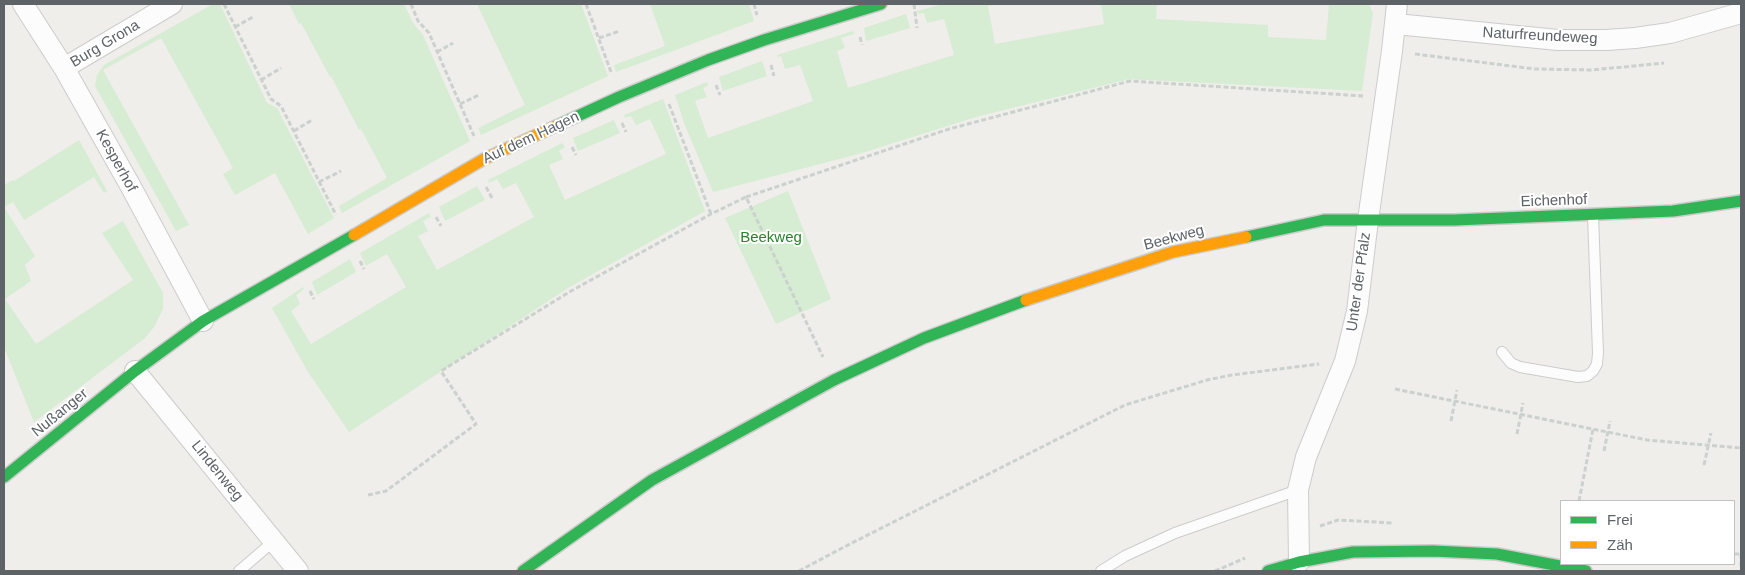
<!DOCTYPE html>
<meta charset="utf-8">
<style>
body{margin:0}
#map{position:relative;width:1745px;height:575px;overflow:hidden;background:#efeeea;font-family:Arial,sans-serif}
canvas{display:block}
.frame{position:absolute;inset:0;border:5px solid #5e6368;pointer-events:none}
.legend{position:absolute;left:1560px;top:500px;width:175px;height:65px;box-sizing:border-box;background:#fff;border:1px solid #bfc1c3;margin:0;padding:6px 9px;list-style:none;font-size:15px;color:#5e6368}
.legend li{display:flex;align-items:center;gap:10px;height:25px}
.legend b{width:25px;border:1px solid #bfc1c3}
</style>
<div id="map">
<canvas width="1745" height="575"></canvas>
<div class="frame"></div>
<ul class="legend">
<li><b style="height:6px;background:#30b455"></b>Frei</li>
<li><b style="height:6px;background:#ff9f0a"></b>Zäh</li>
</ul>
</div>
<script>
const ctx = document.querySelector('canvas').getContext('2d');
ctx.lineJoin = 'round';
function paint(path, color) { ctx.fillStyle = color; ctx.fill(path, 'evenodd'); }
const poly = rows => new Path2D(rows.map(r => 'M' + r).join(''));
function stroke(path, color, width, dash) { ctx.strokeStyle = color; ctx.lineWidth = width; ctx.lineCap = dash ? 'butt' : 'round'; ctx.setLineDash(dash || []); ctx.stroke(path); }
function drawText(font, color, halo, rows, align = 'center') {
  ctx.font = font + ' Arial,sans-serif'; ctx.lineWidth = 4; ctx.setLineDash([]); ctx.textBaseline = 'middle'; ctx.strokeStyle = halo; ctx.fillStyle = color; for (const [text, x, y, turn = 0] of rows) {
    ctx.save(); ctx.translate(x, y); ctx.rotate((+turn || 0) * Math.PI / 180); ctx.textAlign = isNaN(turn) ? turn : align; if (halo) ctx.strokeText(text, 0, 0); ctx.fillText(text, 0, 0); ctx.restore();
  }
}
const green = poly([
 [213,4,220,4,267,103,277,108,334,218,308,234,275,173,235,195,223,174,233,168,161,38,103,70,189,225,176,231,95,86,97,75,104,65],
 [289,4,404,4,413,23,423,35,470,141,342,213,339,206,387,178,361,129,359,130,331,76,330,77,301,23,299,24],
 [477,4,581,4,608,76,481,135,478,128,525,105],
 [650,4,749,4,754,21,616,72,614,65,665,46],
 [943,4,998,4,988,6,995,44,1104,24,1101,4,1157,4,1156,19,1268,25,1268,37,1326,40,1329,4,1369,4,1373,13,1362,91,1129,79,976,117,862,153,713,192,684,123,675,95,707,82,708,86,703,88,707,97,695,101,708,138,813,101,800,65,785,69,781,56,777,57,777,55,853,31,854,34,841,38,845,48,837,51,848,88,954,55,944,19,927,23,924,13,918,14,917,11],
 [906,14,910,28,866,41,864,28],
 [762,61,767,76,723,91,719,77],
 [663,99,705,211,568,288,349,432,308,372,272,308,303,287,304,289,296,295,300,304,291,311,311,344,406,287,387,254,366,266,360,253,429,213,431,217,423,221,428,231,418,236,437,270,534,217,516,183,503,189,497,179,489,183,488,180,562,143,565,147,559,151,563,159,549,165,565,200,666,154,650,119,636,125,631,116,625,118,624,115],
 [614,120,620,133,578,151,573,138],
 [79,140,107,191,104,193,94,177,24,220,13,202,4,207,35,256,25,265,31,281,5,299,36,344,133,280,102,233,123,221,163,293,163,309,154,327,145,338,34,422,4,347,4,185,13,180,14,181],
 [477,186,485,200,445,221,439,207],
 [788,191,831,299,776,324,725,218],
 [350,259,356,272,317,295,312,282]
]);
const path = poly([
 [224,4,271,99,281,106,336,215],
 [411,4,418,21,429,33,474,136],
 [586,4,611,72],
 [754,4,757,15],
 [914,4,917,28],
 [235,27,253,17],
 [860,37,862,45],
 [599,38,620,31],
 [437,52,453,43],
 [1415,54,1535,69,1592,70,1664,63],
 [771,65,774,76],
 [261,80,281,68],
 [716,85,720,95],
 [460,104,479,95],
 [669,104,711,214],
 [622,123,626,132],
 [294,131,312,120],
 [572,147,576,155],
 [319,182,341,171],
 [486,187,492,198],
 [746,197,949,129,1130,81,1363,96],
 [436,217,441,226],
 [360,261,364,269],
 [310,291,314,299],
 [1395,389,1647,440,1741,448],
 [1451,421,1457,390],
 [1517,434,1523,403],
 [1604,451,1610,421],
 [1704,465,1711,433],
 [368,495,386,491,476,424,441,371,571,291,711,214,746,197,823,357],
 [1579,501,1593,429],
 [1320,526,1338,520,1393,523],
 [1734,554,1741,554],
 [1741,554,1741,566],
 [799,571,844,547,1125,405,1207,380,1232,375,1319,364],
 [1215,571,1245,558]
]);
const lane = poly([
 [1502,352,1511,363,1520,367,1578,377,1587,376,1593,371,1597,364,1598,353,1593,215],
 [239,571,274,541],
 [1101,571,1125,556,1175,533,1298,490]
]);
const street = poly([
 [23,4,64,68,131,187,203,321],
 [1396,24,1558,40,1606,40,1635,38,1670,33,1741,13],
 [64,68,172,4],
 [135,371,298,571],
 [1299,562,1298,490,1306,457,1345,361,1357,311,1368,220,1392,51,1397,4]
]);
const fast = poly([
 [556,126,619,97,708,60,764,40,881,4],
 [1246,237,1324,220,1454,220,1673,211,1741,201],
 [4,477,135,371,203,321,354,235],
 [523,571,652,480,834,380,924,338,1026,300],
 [1268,571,1299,562,1353,552,1433,551,1497,554,1586,571]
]);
const slow = poly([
 [354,235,484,159,556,126],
 [1026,300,1173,252,1246,237]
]);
const streetNames = [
 ["Naturfreundeweg",1540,36,3],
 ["Burg Grona",105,44,-31],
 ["Auf dem Hagen",531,138,-25],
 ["Kesperhof",116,161,61],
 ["Eichenhof",1554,201,-2],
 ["Beekweg",1174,238,-15],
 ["Unter der Pfalz",1359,282,-82],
 ["Nußanger",60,413,-39],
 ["Lindenweg",217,471,51]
];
const parkNames = [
 ["Beekweg",771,238]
];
paint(green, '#d6ecd3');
stroke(lane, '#ccc', 12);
stroke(street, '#ccc', 22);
stroke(fast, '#cbcbca', 14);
stroke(slow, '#cbcbca', 14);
stroke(path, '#cbd1cd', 3, [5, 2.5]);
stroke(lane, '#fdfcfc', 10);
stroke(street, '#fdfcfc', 20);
stroke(fast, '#30b455', 11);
stroke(slow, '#ff9f0a', 11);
drawText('15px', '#5e6368', '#fff', streetNames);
drawText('15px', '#2a822f', '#fff', parkNames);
</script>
